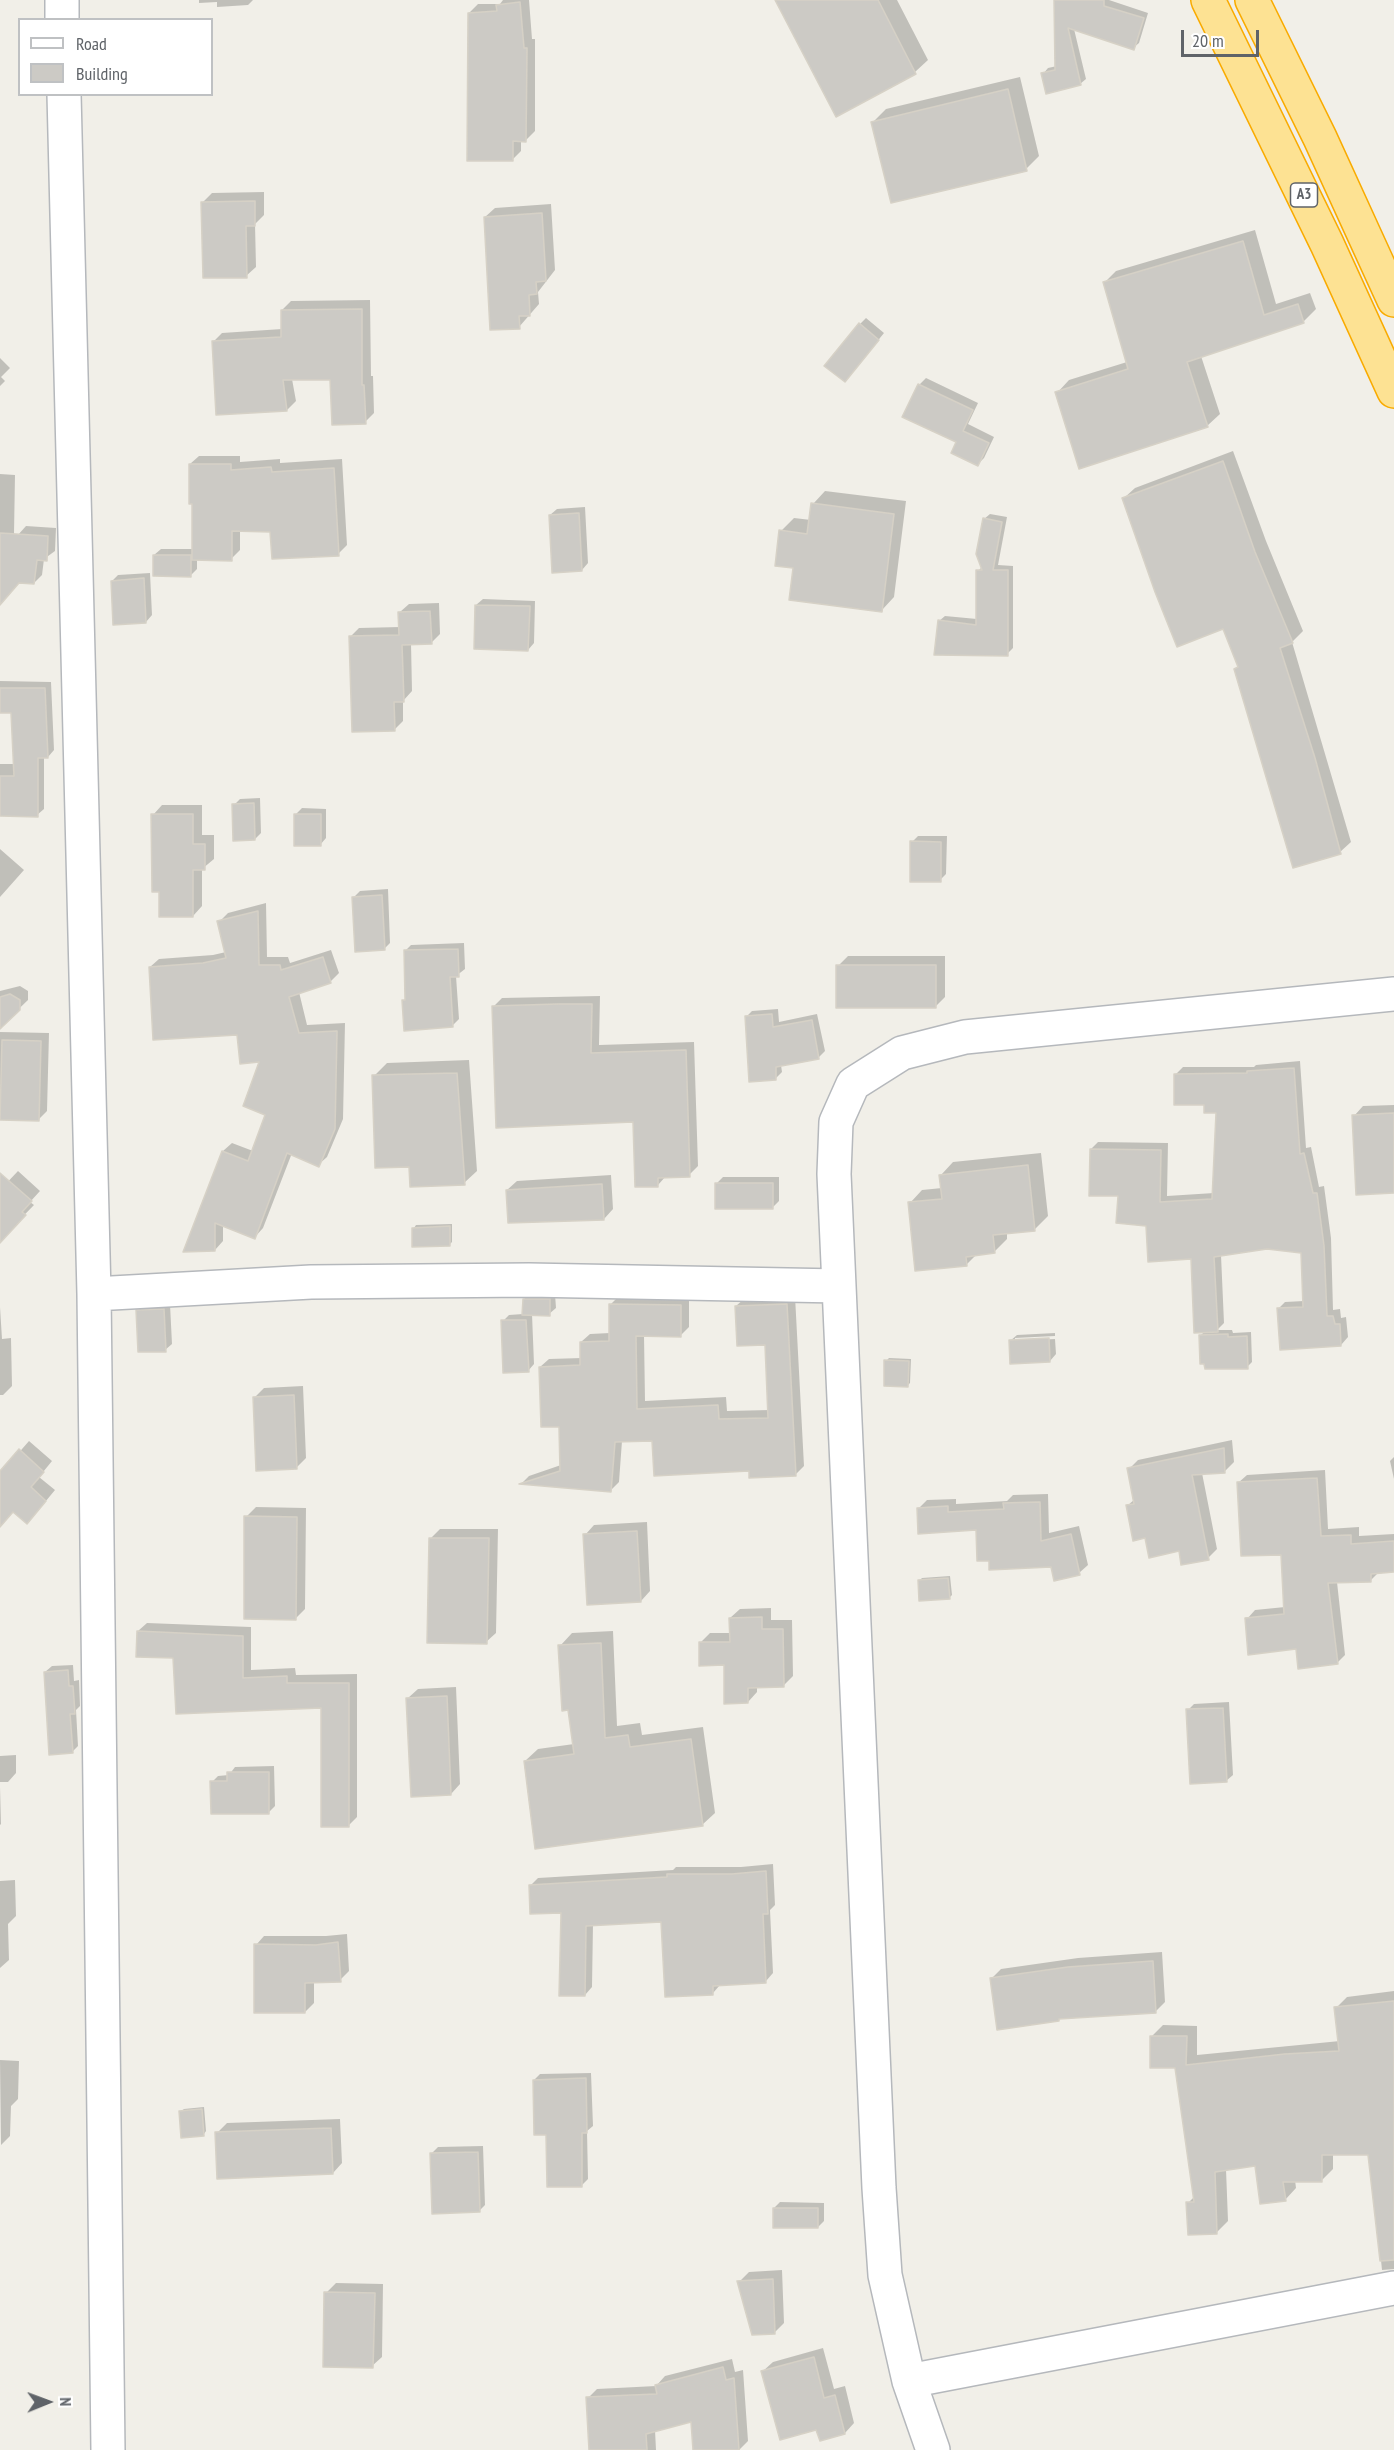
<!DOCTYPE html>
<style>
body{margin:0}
#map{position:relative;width:1394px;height:2450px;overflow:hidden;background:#f1efe8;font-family:"PT Sans Narrow",sans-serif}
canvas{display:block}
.legend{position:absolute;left:18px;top:18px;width:195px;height:78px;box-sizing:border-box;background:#fff;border:2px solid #bfc1c3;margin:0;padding:8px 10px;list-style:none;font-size:18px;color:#5f6368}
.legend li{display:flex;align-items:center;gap:12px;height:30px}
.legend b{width:30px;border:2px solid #bfc1c3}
.north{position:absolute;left:18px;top:2372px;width:60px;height:60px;-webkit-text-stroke:4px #fff;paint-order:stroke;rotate:89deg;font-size:16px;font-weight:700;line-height:24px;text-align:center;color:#5f6368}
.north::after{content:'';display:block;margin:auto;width:21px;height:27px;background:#5f6368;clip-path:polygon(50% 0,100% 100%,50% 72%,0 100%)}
.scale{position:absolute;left:1181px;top:30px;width:78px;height:27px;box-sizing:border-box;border:3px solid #5f6368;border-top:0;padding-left:8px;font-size:18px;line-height:21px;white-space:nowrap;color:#5f6368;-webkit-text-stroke:4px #fff;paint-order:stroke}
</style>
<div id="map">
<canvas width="1394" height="2450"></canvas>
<ul class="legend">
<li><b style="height:8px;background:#fff"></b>Road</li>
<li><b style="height:16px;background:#cccac5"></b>Building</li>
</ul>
<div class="north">N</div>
<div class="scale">20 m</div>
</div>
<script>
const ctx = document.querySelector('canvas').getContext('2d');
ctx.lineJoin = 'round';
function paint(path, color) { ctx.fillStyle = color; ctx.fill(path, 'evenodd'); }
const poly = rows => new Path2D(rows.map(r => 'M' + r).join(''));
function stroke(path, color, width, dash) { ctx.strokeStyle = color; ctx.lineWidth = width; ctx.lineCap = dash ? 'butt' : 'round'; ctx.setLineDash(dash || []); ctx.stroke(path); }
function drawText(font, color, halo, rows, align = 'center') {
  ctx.font = font + ' "PT Sans Narrow",sans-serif'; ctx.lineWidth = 4.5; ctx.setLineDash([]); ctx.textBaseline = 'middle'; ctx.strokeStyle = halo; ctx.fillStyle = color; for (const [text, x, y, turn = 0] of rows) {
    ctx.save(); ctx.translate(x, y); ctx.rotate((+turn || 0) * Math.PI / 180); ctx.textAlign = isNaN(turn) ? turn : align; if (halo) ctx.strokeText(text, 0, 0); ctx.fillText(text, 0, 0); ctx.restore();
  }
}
const shadow = poly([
 [199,0,253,0,248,5,217,7,217,2,199,3],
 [503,0,529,0,532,39,535,39,535,131,526,140,521,140,521,151,512,160,469,13,478,4,500,4],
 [777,0,897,0,928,60,915,72,837,115],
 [1056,0,1109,0,1148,13,1139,43,1133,48,1074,29,1086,79,1080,84,1043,74,1048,68,1057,66],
 [1020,77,1039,156,1026,169,873,122,886,109],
 [264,192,264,215,255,224,256,267,246,276,203,202,212,193],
 [551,204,555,270,538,292,539,304,519,327,485,217,495,208],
 [1255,230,1276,304,1310,293,1316,309,1304,321,1201,356,1220,414,1207,426,1057,393,1069,380,1127,362,1104,283,1116,271],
 [370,300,371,376,373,376,374,413,365,422,331,378,292,379,296,401,287,410,213,342,222,333,282,329,282,310,291,301],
 [866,318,884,333,851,374,860,324],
 [0,358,10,368,1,377,5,381,0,386],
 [926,378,978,403,968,424,994,437,984,458,978,464,958,442,904,416,920,384],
 [1233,451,1266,541,1303,631,1292,642,1351,842,1340,852,1239,666,1224,627,1124,498,1135,488],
 [199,456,240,456,240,462,280,459,280,463,342,459,347,545,338,554,272,530,240,530,240,550,231,559,197,559,197,569,191,575,154,555,161,549,193,549,194,503,190,464],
 [0,474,15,475,14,534,0,543],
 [825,491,906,501,894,597,882,610,795,567,781,531,794,518,811,520,813,504],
 [585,507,588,563,582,570,550,515,557,509],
 [990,514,1007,517,998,565,1013,566,1013,648,1007,654,939,621,945,616,977,619,978,571,982,567,984,519],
 [26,526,56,528,55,551,44,559,42,575,34,583,20,582,0,605,0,555],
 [150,573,152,615,146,622,112,581,118,575],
 [483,599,535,601,534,643,528,650,476,605],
 [439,603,440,634,431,643,411,643,412,691,403,701,403,721,394,730,350,637,359,628,400,627,400,612,409,604],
 [0,681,51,682,54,750,48,757,44,757,44,809,37,815,0,815,0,764,15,764,13,711,0,711],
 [260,798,261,833,255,839,234,805,240,799],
 [162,805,202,805,202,835,214,835,214,859,202,869,202,906,193,916,161,890,153,815],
 [302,808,326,809,326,838,320,845,296,814],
 [918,836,947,836,946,874,940,880,912,842],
 [0,849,24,870,0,897],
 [388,889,390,943,384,949,354,897,360,891],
 [266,903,267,957,288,957,290,963,331,950,339,973,330,982,299,992,307,1025,345,1023,343,1119,327,1157,318,1165,292,1153,263,1228,255,1237,223,1225,223,1241,215,1250,186,1250,223,1151,232,1143,253,1151,267,1114,261,1060,238,1033,150,967,159,959,213,955,226,952,219,922,228,913],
 [464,943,465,969,456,976,459,1019,453,1025,403,1001,407,997,405,951,411,945],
 [848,956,945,956,945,997,935,1007,838,966],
 [20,986,28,991,28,1000,0,1027,0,991],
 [600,996,599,1045,694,1042,698,1166,689,1175,666,1176,658,1185,635,1121,493,1007,502,998],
 [778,1009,779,1022,817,1014,825,1051,818,1058,781,1065,782,1072,776,1078,746,1017,752,1011],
 [0,1032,49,1033,47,1111,38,1120,0,1105],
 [469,1060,477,1171,464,1183,411,1165,374,1076,387,1063],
 [1300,1061,1306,1148,1311,1147,1319,1187,1324,1186,1331,1238,1333,1310,1340,1309,1341,1318,1346,1317,1348,1337,1341,1345,1278,1309,1285,1302,1304,1301,1302,1252,1267,1247,1221,1255,1224,1323,1217,1330,1232,1330,1233,1333,1251,1332,1252,1362,1247,1367,1200,1336,1205,1331,1192,1258,1148,1225,1120,1195,1091,1149,1098,1142,1168,1143,1167,1196,1214,1193,1218,1111,1205,1104,1176,1074,1183,1067,1254,1067,1256,1065],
 [1394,1105,1394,1192,1354,1116,1363,1106],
 [1041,1153,1048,1216,1035,1229,1007,1232,1007,1239,994,1252,977,1254,967,1264,910,1203,922,1190,942,1188,941,1175,953,1162],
 [18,1171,40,1191,30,1202,34,1205,0,1240,0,1190],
 [611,1175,613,1209,604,1219,507,1190,517,1181],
 [723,1177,779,1177,779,1201,773,1207,717,1183],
 [452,1224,452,1242,449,1245,414,1228,416,1225],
 [530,1293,555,1294,556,1308,549,1314,532,1314,534,1364,528,1371,503,1321,509,1315,523,1314,524,1299],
 [619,1296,689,1297,689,1327,681,1335,644,1335,645,1401,726,1397,727,1411,770,1410,767,1344,736,1306,745,1298,795,1296,804,1466,795,1475,750,1470,653,1440,622,1441,619,1482,610,1491,522,1483,529,1476,561,1465,561,1425,540,1367,549,1359,582,1358,581,1342,590,1334,610,1333,611,1304],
 [170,1304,172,1344,165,1350,138,1311,144,1305],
 [0,1307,2,1339,11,1338,12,1386,3,1395,0,1395],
 [1055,1333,1055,1336,1015,1338,1015,1341,1055,1339,1056,1354,1050,1361,1010,1341,1017,1335],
 [889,1358,911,1359,910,1383,908,1385,886,1361],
 [303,1386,306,1458,296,1468,255,1397,264,1388],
 [1232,1440,1234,1462,1225,1471,1202,1473,1217,1549,1208,1558,1146,1536,1127,1506,1135,1499,1129,1469,1138,1460],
 [29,1441,52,1461,39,1477,55,1490,36,1513,13,1511,0,1526,0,1470,2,1472],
 [1394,1457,1394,1479,1390,1461],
 [1325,1470,1328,1529,1359,1527,1359,1536,1394,1534,1394,1571,1379,1572,1371,1580,1337,1582,1345,1655,1337,1663,1297,1647,1247,1619,1255,1610,1285,1607,1282,1553,1238,1483,1247,1475],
 [1048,1494,1049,1533,1079,1526,1088,1565,1079,1573,1052,1566,990,1559,977,1528,918,1509,927,1500,956,1499,956,1504,1007,1501,1013,1495],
 [256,1507,306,1508,305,1609,295,1619,246,1517],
 [647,1522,650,1591,641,1601,585,1535,594,1525],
 [440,1529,498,1529,496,1633,486,1642,431,1538],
 [950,1576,952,1595,949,1598,919,1581,922,1578],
 [771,1608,771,1620,792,1620,793,1676,784,1685,757,1686,757,1692,748,1702,725,1663,700,1643,710,1633,731,1633,730,1618,740,1609],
 [147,1623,251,1627,251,1670,295,1668,296,1675,357,1674,357,1817,348,1826,322,1706,175,1657,138,1631],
 [613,1631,617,1726,640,1723,642,1735,703,1727,715,1813,702,1825,525,1761,538,1749,574,1744,560,1646,572,1633],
 [73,1665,74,1681,79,1680,80,1706,76,1710,78,1746,72,1752,45,1672,52,1666],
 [456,1687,460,1784,451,1794,408,1698,418,1689],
 [1229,1702,1233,1775,1226,1781,1188,1710,1194,1704],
 [16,1755,16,1773,8,1782,0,1782,0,1756],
 [274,1766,275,1806,269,1812,212,1782,218,1776,229,1775,235,1767],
 [0,1787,1,1824,0,1825],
 [773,1864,775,1905,770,1910,773,1973,766,1981,720,1985,713,1993,663,1920,593,1924,592,1987,585,1995,562,1911,530,1886,538,1878,673,1870,676,1867,741,1867],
 [15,1880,16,1916,8,1924,9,1960,0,1968,0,1881],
 [347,1934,349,1971,340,1980,314,1982,314,2003,305,2012,256,1945,264,1936,326,1936],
 [1162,1952,1165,2002,1155,2012,1060,2018,1058,2020,991,1979,1001,1969,1078,1958],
 [1394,1991,1394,2269,1382,2270,1370,2153,1333,2153,1333,2169,1322,2180,1295,2180,1296,2188,1285,2200,1256,2164,1226,2169,1228,2221,1217,2232,1188,2203,1195,2196,1176,2067,1152,2036,1163,2025,1197,2026,1197,2055,1340,2041,1336,2008,1347,1997],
 [0,2060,19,2061,18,2099,11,2106,10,2136,1,2145],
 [591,2073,593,2126,587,2131,588,2179,582,2185,548,2133,534,2080,540,2074],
 [204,2107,206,2131,204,2134,181,2111,184,2109],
 [340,2119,342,2163,333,2173,217,2133,227,2123],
 [483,2146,485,2205,479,2211,431,2154,438,2147],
 [780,2202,824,2203,824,2221,818,2227,774,2208],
 [782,2270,784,2323,775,2332,739,2282,749,2272],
 [336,2283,383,2284,382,2357,372,2366,326,2293],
 [823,2348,834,2389,845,2386,854,2423,845,2433,817,2428,763,2371,773,2362],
 [732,2359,735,2372,743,2370,748,2441,739,2450,695,2450,692,2420,655,2430,656,2450,590,2450,588,2398,597,2389,656,2386,665,2376]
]);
const building = poly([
 [775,0,878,0,916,74,836,117,775,0],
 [1054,0,1104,0,1104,6,1144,18,1134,50,1068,28,1081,85,1046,94,1041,73,1055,70,1054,0],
 [520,2,524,48,527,48,526,142,513,141,513,161,467,161,468,13,497,11,496,5,520,2],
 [1008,89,1027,171,891,203,871,122,1008,89],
 [255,201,255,226,246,226,247,278,203,278,201,202,255,201],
 [542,213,546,281,536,282,537,294,529,295,530,316,519,316,520,329,490,330,484,217,542,213],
 [1243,241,1264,315,1298,304,1304,323,1187,362,1208,427,1079,469,1055,392,1128,369,1103,282,1243,241],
 [362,309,362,385,364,385,366,424,332,425,330,380,283,380,287,411,216,415,212,341,281,337,281,310,362,309],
 [859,323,879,340,845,382,824,366,859,323],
 [918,384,973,410,963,431,989,443,978,466,951,453,956,442,902,417,918,384],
 [1223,461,1255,552,1293,643,1280,648,1315,758,1341,854,1293,868,1234,669,1238,667,1223,629,1177,647,1155,592,1122,498,1223,461],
 [189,464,231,464,231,470,271,467,272,472,334,468,339,556,272,559,270,532,232,531,232,561,192,560,192,504,189,504,189,464],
 [811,503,894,514,882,612,789,600,793,568,775,566,779,530,807,534,811,503],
 [579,513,582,571,552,573,549,515,579,513],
 [983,518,1002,522,993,570,1008,570,1008,656,934,655,938,620,976,625,976,570,982,570,976,554,983,518],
 [0,533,48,536,47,561,37,560,34,584,19,583,0,605,0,533],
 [153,555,191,555,191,577,153,576,153,555],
 [144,578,146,623,113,625,111,581,144,578],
 [475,605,530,606,528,651,474,649,475,605],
 [430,611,432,644,402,645,404,702,394,702,395,731,352,732,349,636,399,635,398,612,430,611],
 [0,688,45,688,48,758,38,758,38,817,0,816,0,776,14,776,11,713,0,713,0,688],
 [254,803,255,840,233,841,232,804,254,803],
 [151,814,193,814,193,844,205,844,205,870,193,870,193,917,159,917,159,892,152,892,151,814],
 [294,814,321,814,321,846,294,846,294,814],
 [910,841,941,842,941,882,910,882,910,841],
 [382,895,385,950,355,952,352,897,382,895],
 [258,911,259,965,280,965,281,970,323,957,331,983,289,997,299,1033,337,1031,335,1129,319,1167,287,1153,255,1239,215,1223,215,1251,183,1252,222,1151,248,1161,265,1115,243,1106,259,1062,240,1064,237,1035,153,1040,149,967,203,963,226,958,217,921,258,911],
 [458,949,459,977,450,977,453,1027,404,1031,402,1000,405,1000,404,950,458,949],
 [836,965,936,965,936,1008,836,1008,836,965],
 [10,994,20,1000,20,1010,0,1029,0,997,10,994],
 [559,1004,592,1004,591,1053,686,1050,690,1177,658,1178,658,1187,635,1187,633,1122,496,1128,492,1006,559,1004],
 [772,1014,773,1027,812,1020,819,1059,776,1067,776,1080,749,1082,745,1016,772,1014],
 [2,1040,41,1041,39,1121,0,1120,2,1040],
 [1294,1068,1300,1154,1304,1153,1313,1193,1317,1193,1324,1246,1327,1316,1333,1316,1335,1324,1340,1324,1341,1346,1280,1350,1277,1308,1303,1307,1301,1253,1267,1249,1214,1257,1218,1332,1194,1333,1191,1259,1148,1262,1146,1226,1116,1223,1118,1196,1089,1196,1090,1149,1161,1150,1160,1202,1212,1199,1216,1113,1204,1113,1204,1105,1174,1105,1174,1074,1247,1073,1247,1071,1294,1068],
 [457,1073,465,1185,410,1187,409,1167,375,1168,372,1075,457,1073],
 [1394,1113,1394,1193,1356,1195,1352,1115,1394,1113],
 [1028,1165,1035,1231,993,1235,995,1253,966,1257,967,1266,915,1271,908,1202,942,1199,939,1175,1028,1165],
 [0,1173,32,1201,22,1212,26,1215,0,1243,0,1173],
 [715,1183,773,1183,773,1209,715,1209,715,1183],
 [602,1184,604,1220,508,1223,506,1190,602,1184],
 [450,1226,450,1246,412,1247,412,1228,450,1226],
 [523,1299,550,1299,550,1316,522,1315,523,1299],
 [609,1304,681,1305,681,1337,636,1336,637,1409,718,1405,719,1419,768,1418,765,1345,737,1346,735,1306,787,1304,796,1476,749,1478,749,1471,654,1476,652,1441,615,1442,611,1492,519,1484,560,1471,559,1427,541,1427,539,1367,580,1365,580,1342,609,1341,609,1304],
 [164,1309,166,1352,138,1352,136,1310,164,1309],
 [501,1320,526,1320,529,1372,503,1373,501,1320],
 [1228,1334,1228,1337,1247,1336,1248,1369,1205,1369,1204,1364,1200,1364,1199,1335,1228,1334],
 [1049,1338,1050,1362,1010,1364,1009,1340,1049,1338],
 [884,1360,909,1361,908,1387,884,1386,884,1360],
 [294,1395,297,1469,256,1471,253,1397,294,1395],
 [1224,1448,1225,1473,1192,1475,1209,1560,1181,1565,1179,1551,1149,1558,1145,1538,1133,1541,1126,1505,1134,1504,1127,1468,1224,1448],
 [19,1449,44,1472,31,1487,46,1501,27,1524,13,1512,0,1527,0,1471,19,1449],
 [1317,1478,1321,1536,1351,1535,1351,1544,1394,1541,1394,1572,1371,1574,1371,1582,1328,1583,1338,1664,1298,1669,1296,1649,1248,1655,1245,1618,1284,1614,1281,1555,1241,1556,1237,1482,1317,1478],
 [1040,1502,1041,1541,1071,1534,1080,1575,1054,1581,1051,1567,989,1570,989,1561,977,1561,976,1530,918,1534,917,1508,948,1506,948,1512,1004,1509,1003,1503,1040,1502],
 [244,1516,297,1517,296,1620,244,1619,244,1516],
 [637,1531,641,1602,587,1605,583,1534,637,1531],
 [429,1538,489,1538,487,1644,427,1643,429,1538],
 [948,1578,950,1599,919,1601,918,1580,948,1578],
 [762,1617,762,1629,783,1629,784,1687,748,1688,748,1703,724,1704,724,1665,699,1666,699,1642,730,1642,729,1618,762,1617],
 [137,1631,243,1636,243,1678,287,1676,287,1683,349,1683,349,1827,321,1827,321,1708,176,1714,173,1658,136,1657,137,1631],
 [601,1643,605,1738,628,1735,630,1747,691,1739,703,1826,535,1849,524,1761,574,1754,568,1710,562,1711,558,1645,601,1643],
 [68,1670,69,1686,73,1686,75,1714,70,1714,73,1753,49,1755,44,1672,68,1670],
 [447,1696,451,1795,411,1797,406,1698,447,1696],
 [1223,1708,1227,1782,1190,1784,1186,1709,1223,1708],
 [227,1772,269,1772,269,1814,211,1814,210,1781,227,1781,227,1772],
 [766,1871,768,1914,763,1914,766,1983,713,1986,713,1995,665,1997,661,1922,586,1926,585,1996,559,1996,561,1913,530,1914,529,1885,667,1877,667,1874,732,1874,766,1871],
 [338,1942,341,1982,305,1983,305,2013,254,2013,254,1944,316,1945,338,1942],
 [1153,1961,1156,2013,1059,2019,1059,2021,997,2030,990,1978,1068,1967,1153,1961],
 [1394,2001,1394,2260,1380,2261,1368,2155,1322,2155,1322,2182,1283,2182,1286,2201,1260,2204,1255,2166,1215,2172,1217,2234,1188,2235,1186,2202,1194,2202,1175,2068,1150,2068,1150,2036,1187,2036,1186,2065,1285,2054,1339,2051,1334,2007,1394,2001],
 [586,2078,587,2133,582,2133,582,2187,547,2187,546,2135,534,2135,533,2080,586,2078],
 [202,2109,204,2136,181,2138,179,2111,202,2109],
 [331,2128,333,2174,217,2179,215,2132,331,2128],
 [478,2152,480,2212,432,2214,430,2153,478,2152],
 [773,2208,818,2208,818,2228,773,2228,773,2208],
 [773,2279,775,2334,752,2335,737,2281,773,2279],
 [324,2292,375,2293,373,2368,323,2367,324,2292],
 [814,2357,824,2398,835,2395,845,2434,820,2441,816,2430,780,2440,761,2371,814,2357],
 [723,2367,726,2380,734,2378,739,2450,693,2450,691,2422,646,2434,647,2450,589,2450,586,2397,657,2394,655,2385,723,2367]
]);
const minor = poly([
 [62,0,62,20],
 [64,94,94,1294,108,2450],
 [94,1294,311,1282,529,1280,839,1286],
 [909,2381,1394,2288],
 [933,2450,909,2381,885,2275,879,2188,839,1286,834,1174,836,1122,853,1084,902,1053,965,1037,1394,994]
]);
const highway = poly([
 [1208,0,1327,244,1394,391],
 [1252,0,1320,138,1394,300]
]);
const shields = [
 [1304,195,27]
];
const shieldNames = [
 ["A3",1304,195]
];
paint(shadow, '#0003');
paint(building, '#cccac5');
stroke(building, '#d6d1c6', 1.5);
stroke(minor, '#b5b8bc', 36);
stroke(highway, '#f9ab00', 36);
stroke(minor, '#fff', 33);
stroke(highway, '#fde293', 33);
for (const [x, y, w] of shields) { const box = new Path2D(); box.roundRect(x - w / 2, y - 12, w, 24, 4.5); ctx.fillStyle = '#fff'; ctx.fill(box); stroke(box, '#5f6368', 1.5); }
drawText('bold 15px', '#5f6368', null, shieldNames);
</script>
